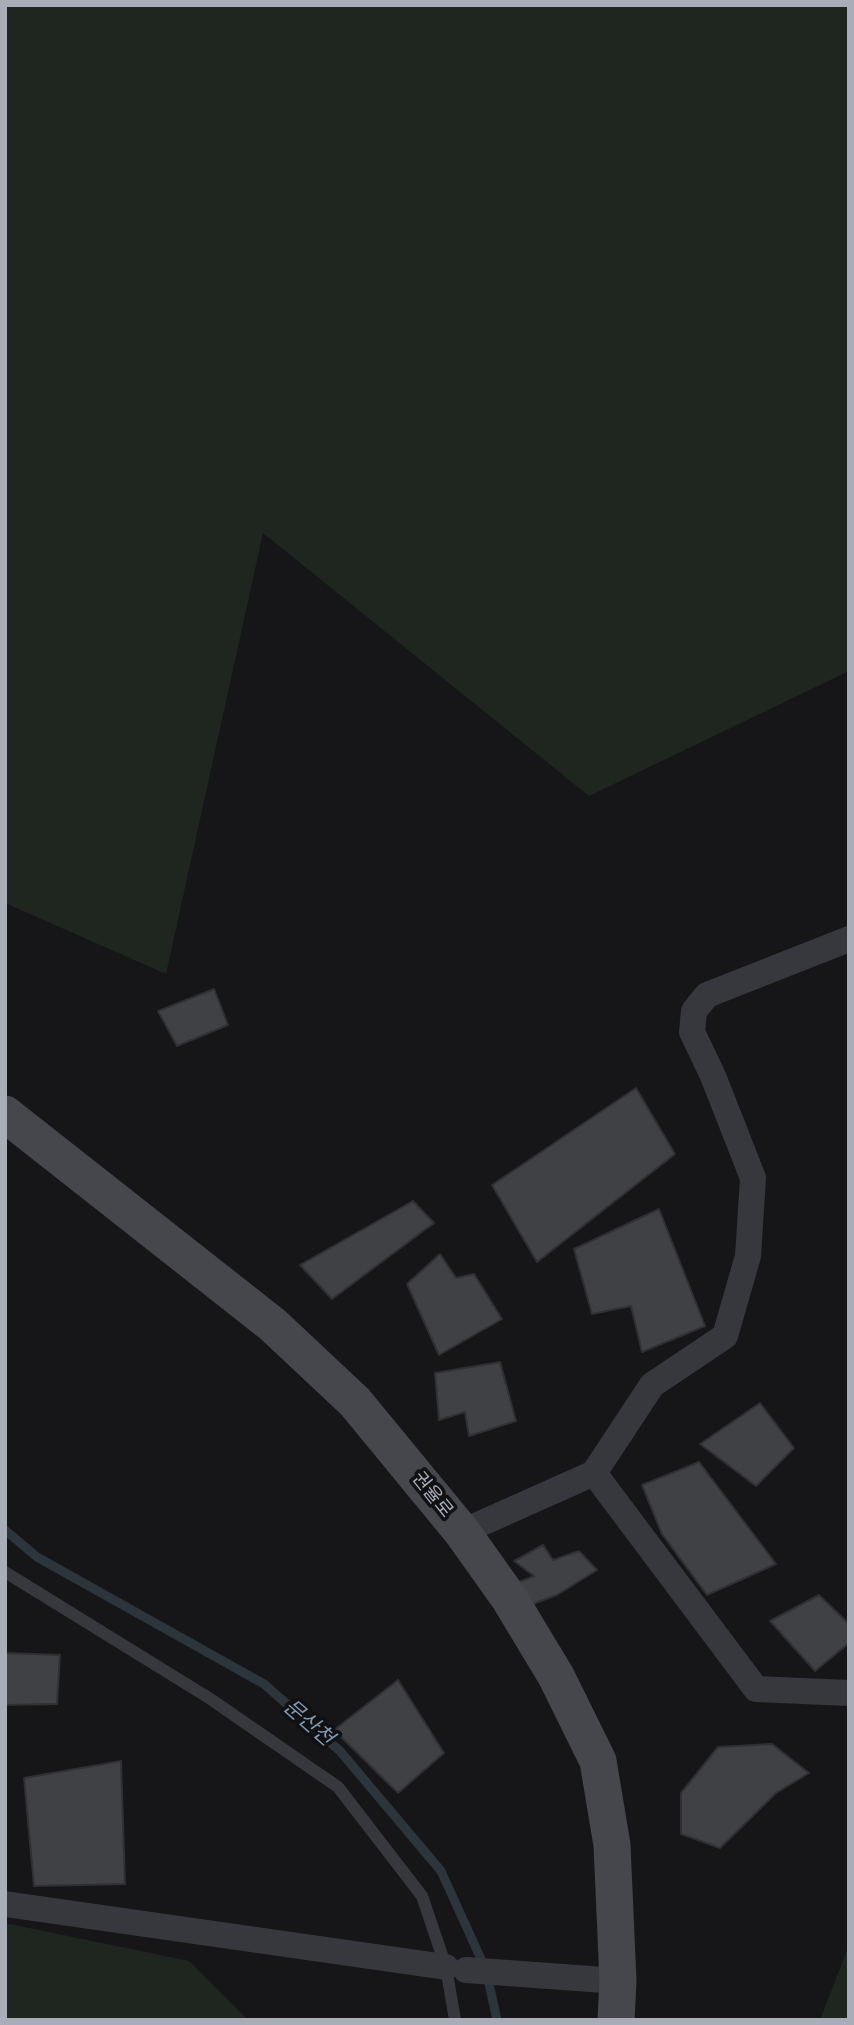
<!DOCTYPE html>
<meta charset="utf-8">
<style>
body{margin:0}
#map{position:relative;width:854px;height:2025px;overflow:hidden;background:#161618;font-family:Helvetica,sans-serif}
canvas{display:block}
.frame{position:absolute;inset:0;border:7px solid #a8adb8;pointer-events:none}
</style>
<div id="map">
<canvas width="854" height="2025"></canvas>
<div class="frame"></div>
</div>
<script>
const ctx = document.querySelector('canvas').getContext('2d');
ctx.lineJoin = 'round';
function paint(path, color) { ctx.fillStyle = color; ctx.fill(path, 'evenodd'); }
const poly = rows => new Path2D(rows.map(r => 'M' + r).join(''));
function stroke(path, color, width, dash) { ctx.strokeStyle = color; ctx.lineWidth = width; ctx.lineCap = dash ? 'butt' : 'round'; ctx.setLineDash(dash || []); ctx.stroke(path); }
function drawText(font, color, halo, rows, align = 'center') {
  ctx.font = font + ' Helvetica,"Noto Sans KR",sans-serif'; ctx.lineWidth = 7; ctx.setLineDash([]); ctx.textBaseline = 'middle'; ctx.strokeStyle = halo; ctx.fillStyle = color; for (const [text, x, y, turn = 0] of rows) {
    ctx.save(); ctx.translate(x, y); ctx.rotate((+turn || 0) * Math.PI / 180); ctx.textAlign = isNaN(turn) ? turn : align; if (halo) ctx.strokeText(text, 0, 0); ctx.fillText(text, 0, 0); ctx.restore();
  }
}
const green = poly([
 [5,5,849,5,849,671,589,796,263,533,166,974,5,903],
 [5,1923,189,1961,248,2020,5,2020],
 [849,1945,849,2020,820,2020]
]);
const stream = poly([
 [5,1530,37,1557,264,1684,340,1751,441,1871,486,1970,497,2020]
]);
const building = poly([
 [214,989,228,1025,177,1046,158,1011,214,989],
 [636,1088,675,1154,537,1262,492,1185,636,1088],
 [413,1201,434,1223,332,1299,300,1265,413,1201],
 [659,1209,705,1326,642,1352,631,1306,592,1314,574,1249,659,1209],
 [440,1254,456,1278,474,1274,502,1319,439,1355,407,1284,440,1254],
 [500,1362,516,1421,469,1436,465,1412,439,1420,435,1373,500,1362],
 [760,1403,794,1448,756,1486,700,1444,760,1403],
 [699,1462,776,1564,707,1595,662,1534,642,1485,699,1462],
 [543,1545,553,1560,579,1551,597,1570,557,1595,530,1605,514,1584,534,1576,514,1561,543,1545],
 [819,1595,849,1624,849,1643,815,1671,770,1621,819,1595],
 [5,1653,60,1655,57,1704,5,1705,5,1653],
 [398,1680,444,1753,398,1793,334,1730,398,1680],
 [772,1744,809,1773,776,1793,720,1848,681,1834,681,1793,718,1747,772,1744],
 [121,1761,125,1884,34,1886,24,1778,121,1761]
]);
const lane = poly([
 [5,1572,209,1698,338,1787,422,1896,446,1967,448,1967],
 [446,1967,455,2020]
]);
const street = poly([
 [594,1473,652,1385,725,1336,748,1256,753,1178,713,1076,692,1032,694,1011,707,995,849,939],
 [462,1532,594,1473,756,1689,849,1693],
 [5,1904,446,1967],
 [466,1970,618,1981]
]);
const secondary = poly([
 [5,1114,273,1325,355,1402,462,1532,509,1598,556,1676,598,1761,612,1845,618,1981,616,2020]
]);
const streetNames = [
 ["권율로",432,1495,51]
];
const waterNames = [
 ["문산천",308,1723,41]
];
paint(green, '#1e261f');
stroke(stream, '#2c353c', 9);
paint(building, '#404145');
stroke(building, '#303034', 2);
stroke(lane, '#37383d', 12);
stroke(street, '#37383d', 26);
stroke(secondary, '#45474d', 37);
drawText('19px', '#a8adb8', '#111113', streetNames);
drawText('italic 21px', '#7f9bb3', '#111113', waterNames);
</script>
